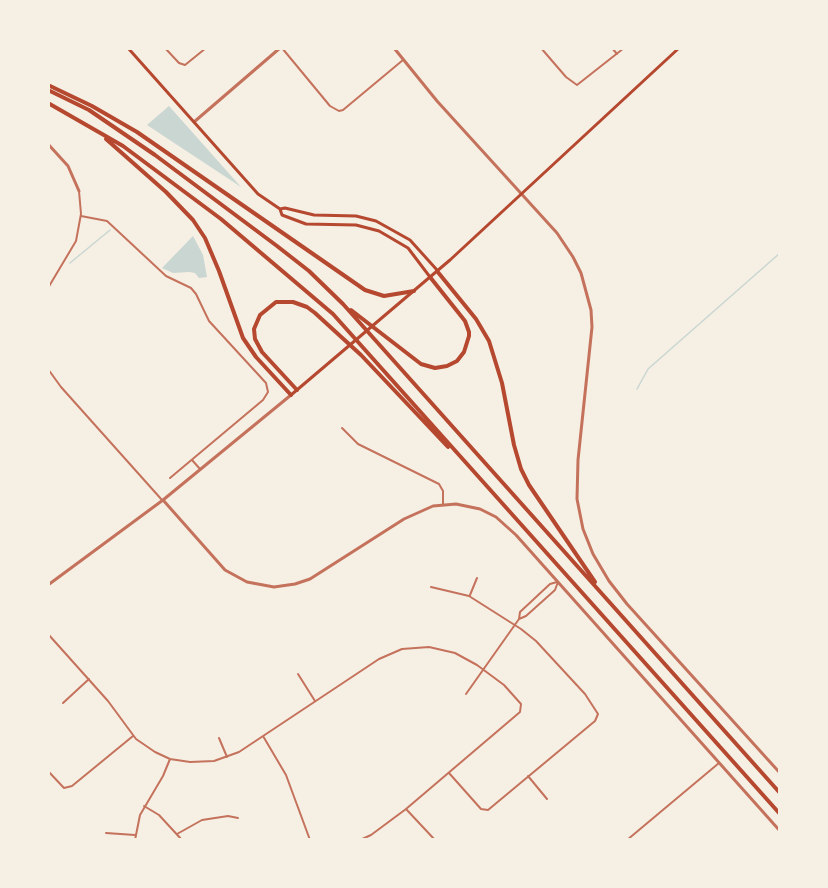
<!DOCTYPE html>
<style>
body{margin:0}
#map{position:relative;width:828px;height:888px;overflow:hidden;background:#f6efe4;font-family:"IBM Plex Sans",sans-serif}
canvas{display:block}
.frame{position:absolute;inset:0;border:50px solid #f6efe4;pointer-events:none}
</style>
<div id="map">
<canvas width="828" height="888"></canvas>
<div class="frame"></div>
</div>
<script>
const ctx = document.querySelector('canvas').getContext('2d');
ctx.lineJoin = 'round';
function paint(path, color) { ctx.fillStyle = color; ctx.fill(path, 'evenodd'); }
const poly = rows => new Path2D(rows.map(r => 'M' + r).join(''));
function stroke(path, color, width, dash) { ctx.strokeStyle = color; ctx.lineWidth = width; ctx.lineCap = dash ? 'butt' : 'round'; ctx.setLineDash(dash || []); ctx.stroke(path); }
const water = poly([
 [169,106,241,187,147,125],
 [193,236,203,255,207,277,199,278,195,273,189,272,173,273,162,268]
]);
const stream = poly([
 [70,263,110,230],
 [637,389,648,369,780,253]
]);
const minor = poly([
 [165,48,179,63,185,65,206,48],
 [282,48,330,106,339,111,343,110,403,60],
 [541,48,566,77,577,85,624,48],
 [612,48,617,54],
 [81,216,107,221,166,276,191,288,196,294,209,321,266,383,268,392,263,400,170,478],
 [48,288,76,241,81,214,79,191],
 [48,369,61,387,162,500],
 [342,428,358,444,439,484,443,491,443,505],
 [192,460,200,469],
 [431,587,469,596,521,629,536,641,585,694,598,714,595,721,488,810,481,809,449,773],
 [470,595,477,578],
 [519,619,526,616,555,590,558,582],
 [48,634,108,701,136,739,155,752,170,759,190,762,214,761,239,752,379,659,402,649,429,647,455,653,477,665,504,685,521,704,520,712,406,809,371,835,360,840],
 [298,674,315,701],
 [466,694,519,619,520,612,550,584,557,582],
 [63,703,89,679],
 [263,736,286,775,310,840],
 [219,738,227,757],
 [48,771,64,788,72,786,133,736],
 [528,776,547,799],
 [144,806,159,815,182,840],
 [406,809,435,840],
 [106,833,135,835],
 [177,834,202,820,228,816,238,818],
 [135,840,140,815,163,776,170,759],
 [627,840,719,763]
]);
const tertiary = poly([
 [394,48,437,101,557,233,573,257,581,273,591,310,592,327,578,460,577,499,583,529,593,554,609,581,627,604,780,773],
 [194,122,280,48],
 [48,144,68,166,79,191],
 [163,500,225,570,247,582,274,587,295,584,310,579,404,519,433,506,456,504,480,509,496,517,516,535,780,831],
 [48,585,163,500,291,395]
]);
const secondary = poly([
 [128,48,258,194,280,209,282,215,306,224,356,225,379,231,408,248,430,277],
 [280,209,285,208,314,215,356,216,376,221,410,240,437,270],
 [291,395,450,260,679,48]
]);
const motorway = poly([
 [48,85,92,106,137,132,365,290,384,296,414,291],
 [48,90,89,110,155,155,277,246,309,271,343,304,780,793],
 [48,103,123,146,221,219,333,314,780,814],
 [106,139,166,192,193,220,205,238,219,271,243,338,256,357,291,395],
 [437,271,476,319,489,341,502,383,514,445,521,469,529,485,595,582],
 [351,310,421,364,435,368,447,366,457,361,464,352,469,336,469,332,465,321,430,277],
 [297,390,262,352,255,339,254,329,260,315,276,302,293,302,307,307,315,313,361,355,448,447]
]);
paint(water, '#c9d6d2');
stroke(stream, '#c9d6d2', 1.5);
stroke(minor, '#c5725c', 2);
stroke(tertiary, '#c5725c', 3);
stroke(secondary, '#b5482f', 3);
stroke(motorway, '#b5482f', 4);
</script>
